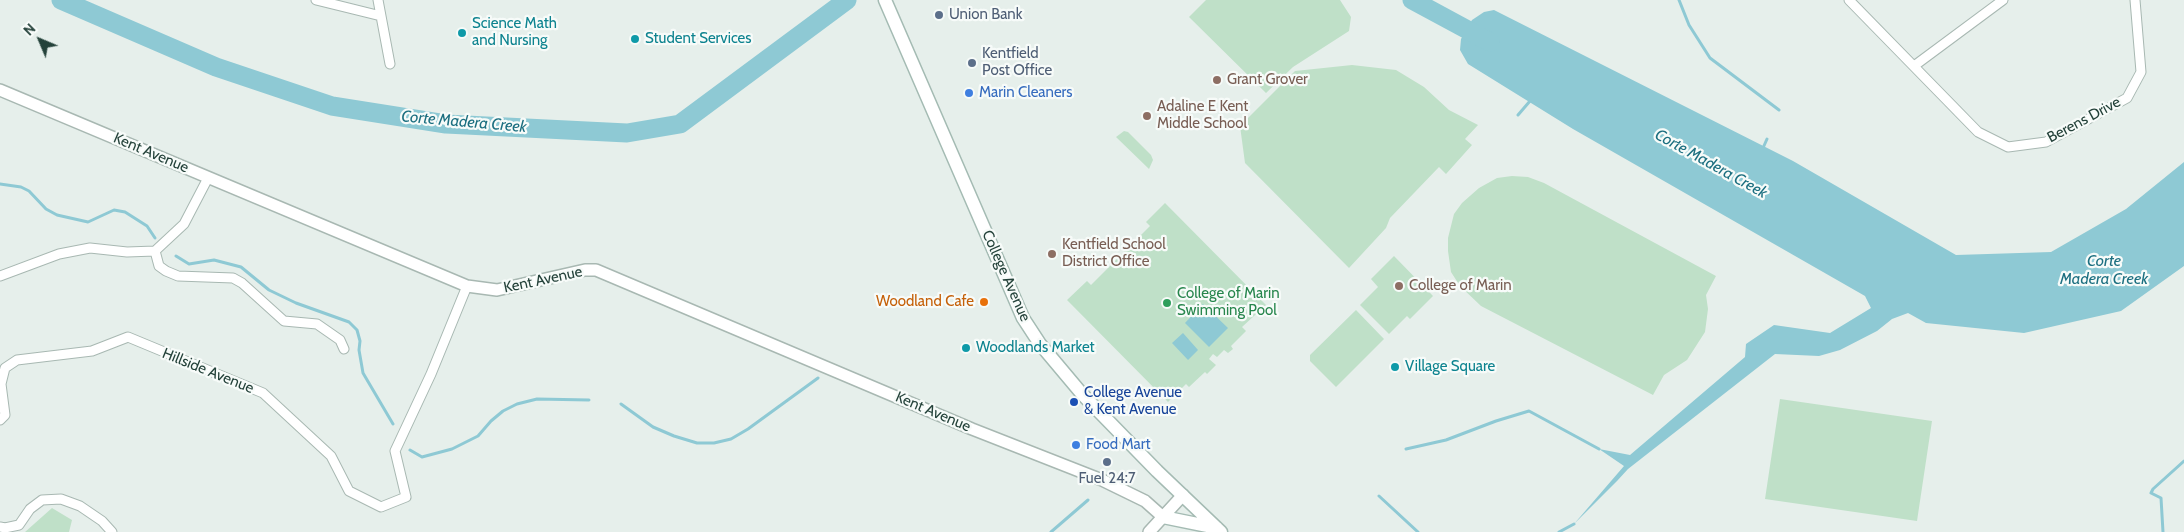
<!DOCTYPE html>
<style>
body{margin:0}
#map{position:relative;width:2184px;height:532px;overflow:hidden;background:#e6efeb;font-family:Cabin,sans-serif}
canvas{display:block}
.north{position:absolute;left:15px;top:15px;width:50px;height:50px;-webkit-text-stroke:4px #f7fbf9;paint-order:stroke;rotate:315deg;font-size:14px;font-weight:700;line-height:20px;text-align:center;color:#24423a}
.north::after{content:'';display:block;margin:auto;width:18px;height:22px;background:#24423a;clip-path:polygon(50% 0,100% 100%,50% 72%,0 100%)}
</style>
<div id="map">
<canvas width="2184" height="532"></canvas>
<div class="north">N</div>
</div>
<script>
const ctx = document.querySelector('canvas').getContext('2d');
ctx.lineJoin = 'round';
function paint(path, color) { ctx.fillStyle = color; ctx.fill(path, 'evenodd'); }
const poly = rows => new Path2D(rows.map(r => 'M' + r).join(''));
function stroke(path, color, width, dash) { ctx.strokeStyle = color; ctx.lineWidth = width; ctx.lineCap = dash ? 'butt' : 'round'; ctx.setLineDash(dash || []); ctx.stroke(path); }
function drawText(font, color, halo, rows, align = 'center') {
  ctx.font = font + ' Cabin,sans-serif'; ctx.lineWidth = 4.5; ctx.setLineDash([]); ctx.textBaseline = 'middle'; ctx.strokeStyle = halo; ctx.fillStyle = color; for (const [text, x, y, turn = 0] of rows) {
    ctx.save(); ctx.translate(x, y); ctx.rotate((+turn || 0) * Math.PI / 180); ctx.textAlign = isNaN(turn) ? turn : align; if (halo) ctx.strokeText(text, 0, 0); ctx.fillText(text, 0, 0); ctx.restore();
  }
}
const green = poly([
 [1206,0,1340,0,1351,17,1349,31,1293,67,1266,93,1189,17],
 [1352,65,1396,70,1424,87,1449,110,1478,125,1465,139,1472,145,1446,174,1439,167,1390,218,1386,228,1349,268,1245,163,1240,126,1295,71],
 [1124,131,1128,132,1151,155,1153,160,1149,169,1116,137],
 [1512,176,1528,177,1544,183,1716,276,1706,295,1708,309,1705,332,1687,360,1664,375,1653,395,1481,306,1460,286,1451,272,1448,251,1448,238,1454,214,1462,203,1479,188,1497,178],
 [1165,203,1266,305,1242,327,1246,331,1231,346,1233,349,1228,353,1224,350,1217,357,1213,354,1209,359,1216,365,1207,374,1205,372,1189,387,1186,384,1168,402,1067,300,1087,281,1091,285,1150,226,1146,222],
 [1394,256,1433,296,1410,319,1407,316,1389,334,1360,305,1378,287,1371,279],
 [1356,310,1384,339,1336,387,1310,361,1310,355],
 [1780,399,1932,421,1917,521,1765,499],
 [52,508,72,520,69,532,25,532]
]);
const water = poly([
 [1494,10,1793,161,1956,255,2051,252,2126,209,2184,162,2184,266,2121,311,2024,333,1926,323,1908,313,1892,319,1877,331,1840,350,1819,356,1775,354,1628,469,1617,481,1574,524,1624,466,1599,449,1630,455,1745,357,1746,344,1774,325,1830,333,1871,308,1865,296,1573,129,1468,64,1460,50,1461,39,1472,20,1484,12],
 [1203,304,1228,328,1209,347,1185,323],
 [1183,333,1198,350,1188,360,1172,343]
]);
const stream = poly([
 [1679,0,1689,25,1710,58,1779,110],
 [1518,115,1530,101],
 [1763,148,1767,139],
 [0,184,21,187,29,191,46,209,57,215,88,222,114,210,125,212,147,226,155,238],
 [176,256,189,264,214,260,241,267,269,290,296,303,349,322,357,330,360,341,359,350,363,373,393,424],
 [621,404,653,427,674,436,697,443,714,443,731,439,748,429,818,378],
 [1406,449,1446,440,1496,421,1529,411,1599,449],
 [410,450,422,457,452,449,478,436,491,421,503,411,517,404,537,399,589,400],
 [1379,496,1418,532],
 [1051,532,1088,500],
 [1559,532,1574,524],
 [2163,532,2161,498,2151,493,2153,489,2184,461]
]);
const river = poly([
 [61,0,216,67,332,106,446,124,627,133,680,124,847,0],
 [1412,0,1490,42]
]);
const minor = poly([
 [316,0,381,16],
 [378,0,390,64],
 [1849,0,1978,132,2008,147,2046,142,2127,98,2141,72,2135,0],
 [1914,66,2003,0],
 [155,251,159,266,166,271,178,276,233,278,242,283,284,321,317,324,340,340,344,349],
 [0,276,59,254,90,248,127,252,155,251,184,224,208,178],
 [0,420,5,415,1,384,5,368,17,360,92,351,128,337,263,393,331,456,349,491,381,507,406,497,395,451,431,374,467,286],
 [0,527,5,528,19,525,30,509,42,500,61,499,80,506,102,521,112,532]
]);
const tertiary = poly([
 [0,90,467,286,497,290,585,270,596,270,972,429,1102,480,1145,501,1163,517],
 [1149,532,1183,495]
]);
const secondary = poly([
 [885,0,1023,318,1040,344,1082,394,1157,471,1221,532],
 [1163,517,1217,528]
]);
const markers = [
 [939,15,5,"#5c6f8a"],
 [462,33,5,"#0f9aa8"],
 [635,39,5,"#0f9aa8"],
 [972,63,5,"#5c6f8a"],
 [1217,80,5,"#8d6e63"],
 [969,93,5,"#3f7fe0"],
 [1147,116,5,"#8d6e63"],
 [1052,254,5,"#8d6e63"],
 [1399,286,5,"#8d6e63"],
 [984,302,5,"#e8710a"],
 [1167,303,5,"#2e9e5b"],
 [966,348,5,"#0f9aa8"],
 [1395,367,5,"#0f9aa8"],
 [1074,402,5,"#1a4fb4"],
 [1076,445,5,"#3f7fe0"],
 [1107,462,5,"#5c6f8a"]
];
const serviceNames = [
 ["Union Bank",949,15],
 ["Kentfield",982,54],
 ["Post Office",982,71],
 ["Fuel 24:7",1107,479,"center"]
];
const cultureNames = [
 ["Science Math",472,24],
 ["and Nursing",472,41],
 ["Student Services",645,39],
 ["Woodlands Market",976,348],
 ["Village Square",1405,367]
];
const educationNames = [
 ["Grant Grover",1227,80],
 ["Adaline E Kent",1157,107],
 ["Middle School",1157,124],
 ["Kentfield School",1062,245],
 ["District Office",1062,262],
 ["College of Marin",1409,286]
];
const shopNames = [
 ["Marin Cleaners",979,93],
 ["Food Mart",1086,445]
];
const streetNames = [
 ["Berens Drive",2084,120,-28],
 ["Kent Avenue",151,153,23],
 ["College Avenue",1006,276,66],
 ["Kent Avenue",543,280,-12],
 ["Hillside Avenue",208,371,22],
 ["Kent Avenue",933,412,23]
];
const leisureNames = [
 ["College of Marin",1177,294],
 ["Swimming Pool",1177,311]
];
const foodNames = [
 ["Woodland Cafe",974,302]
];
const transitNames = [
 ["College Avenue",1084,393],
 ["& Kent Avenue",1084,410]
];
const waterNames = [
 ["Corte Madera Creek",464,122,5],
 ["Corte Madera Creek",1711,164,29],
 ["Corte",2104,261],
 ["Madera Creek",2104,279]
];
paint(green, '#bfe0c8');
paint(water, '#8ec9d4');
stroke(stream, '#8ec9d4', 3);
stroke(river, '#8ec9d4', 19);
stroke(minor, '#a8b8b2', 11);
stroke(tertiary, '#a8b8b2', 14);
stroke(secondary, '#a4bbb3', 15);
stroke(minor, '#fff', 9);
stroke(tertiary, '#fff', 11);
stroke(secondary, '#fff', 12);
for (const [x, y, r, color] of markers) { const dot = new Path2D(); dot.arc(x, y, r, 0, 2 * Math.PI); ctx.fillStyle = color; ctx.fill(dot); stroke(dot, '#f7fbf9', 2); }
drawText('15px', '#4e5e75', '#f7fbf9', serviceNames, 'left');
drawText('15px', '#0d838f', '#f7fbf9', cultureNames, 'left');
drawText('15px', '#785e54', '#f7fbf9', educationNames, 'left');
drawText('15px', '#366cbe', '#f7fbf9', shopNames, 'left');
drawText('15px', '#24423a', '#f7fbf9', streetNames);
drawText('15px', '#27864d', '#f7fbf9', leisureNames, 'left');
drawText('15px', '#c56008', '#f7fbf9', foodNames, 'right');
drawText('15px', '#164399', '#f7fbf9', transitNames, 'left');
drawText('italic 16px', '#1c6f80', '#f7fbf9', waterNames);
</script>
